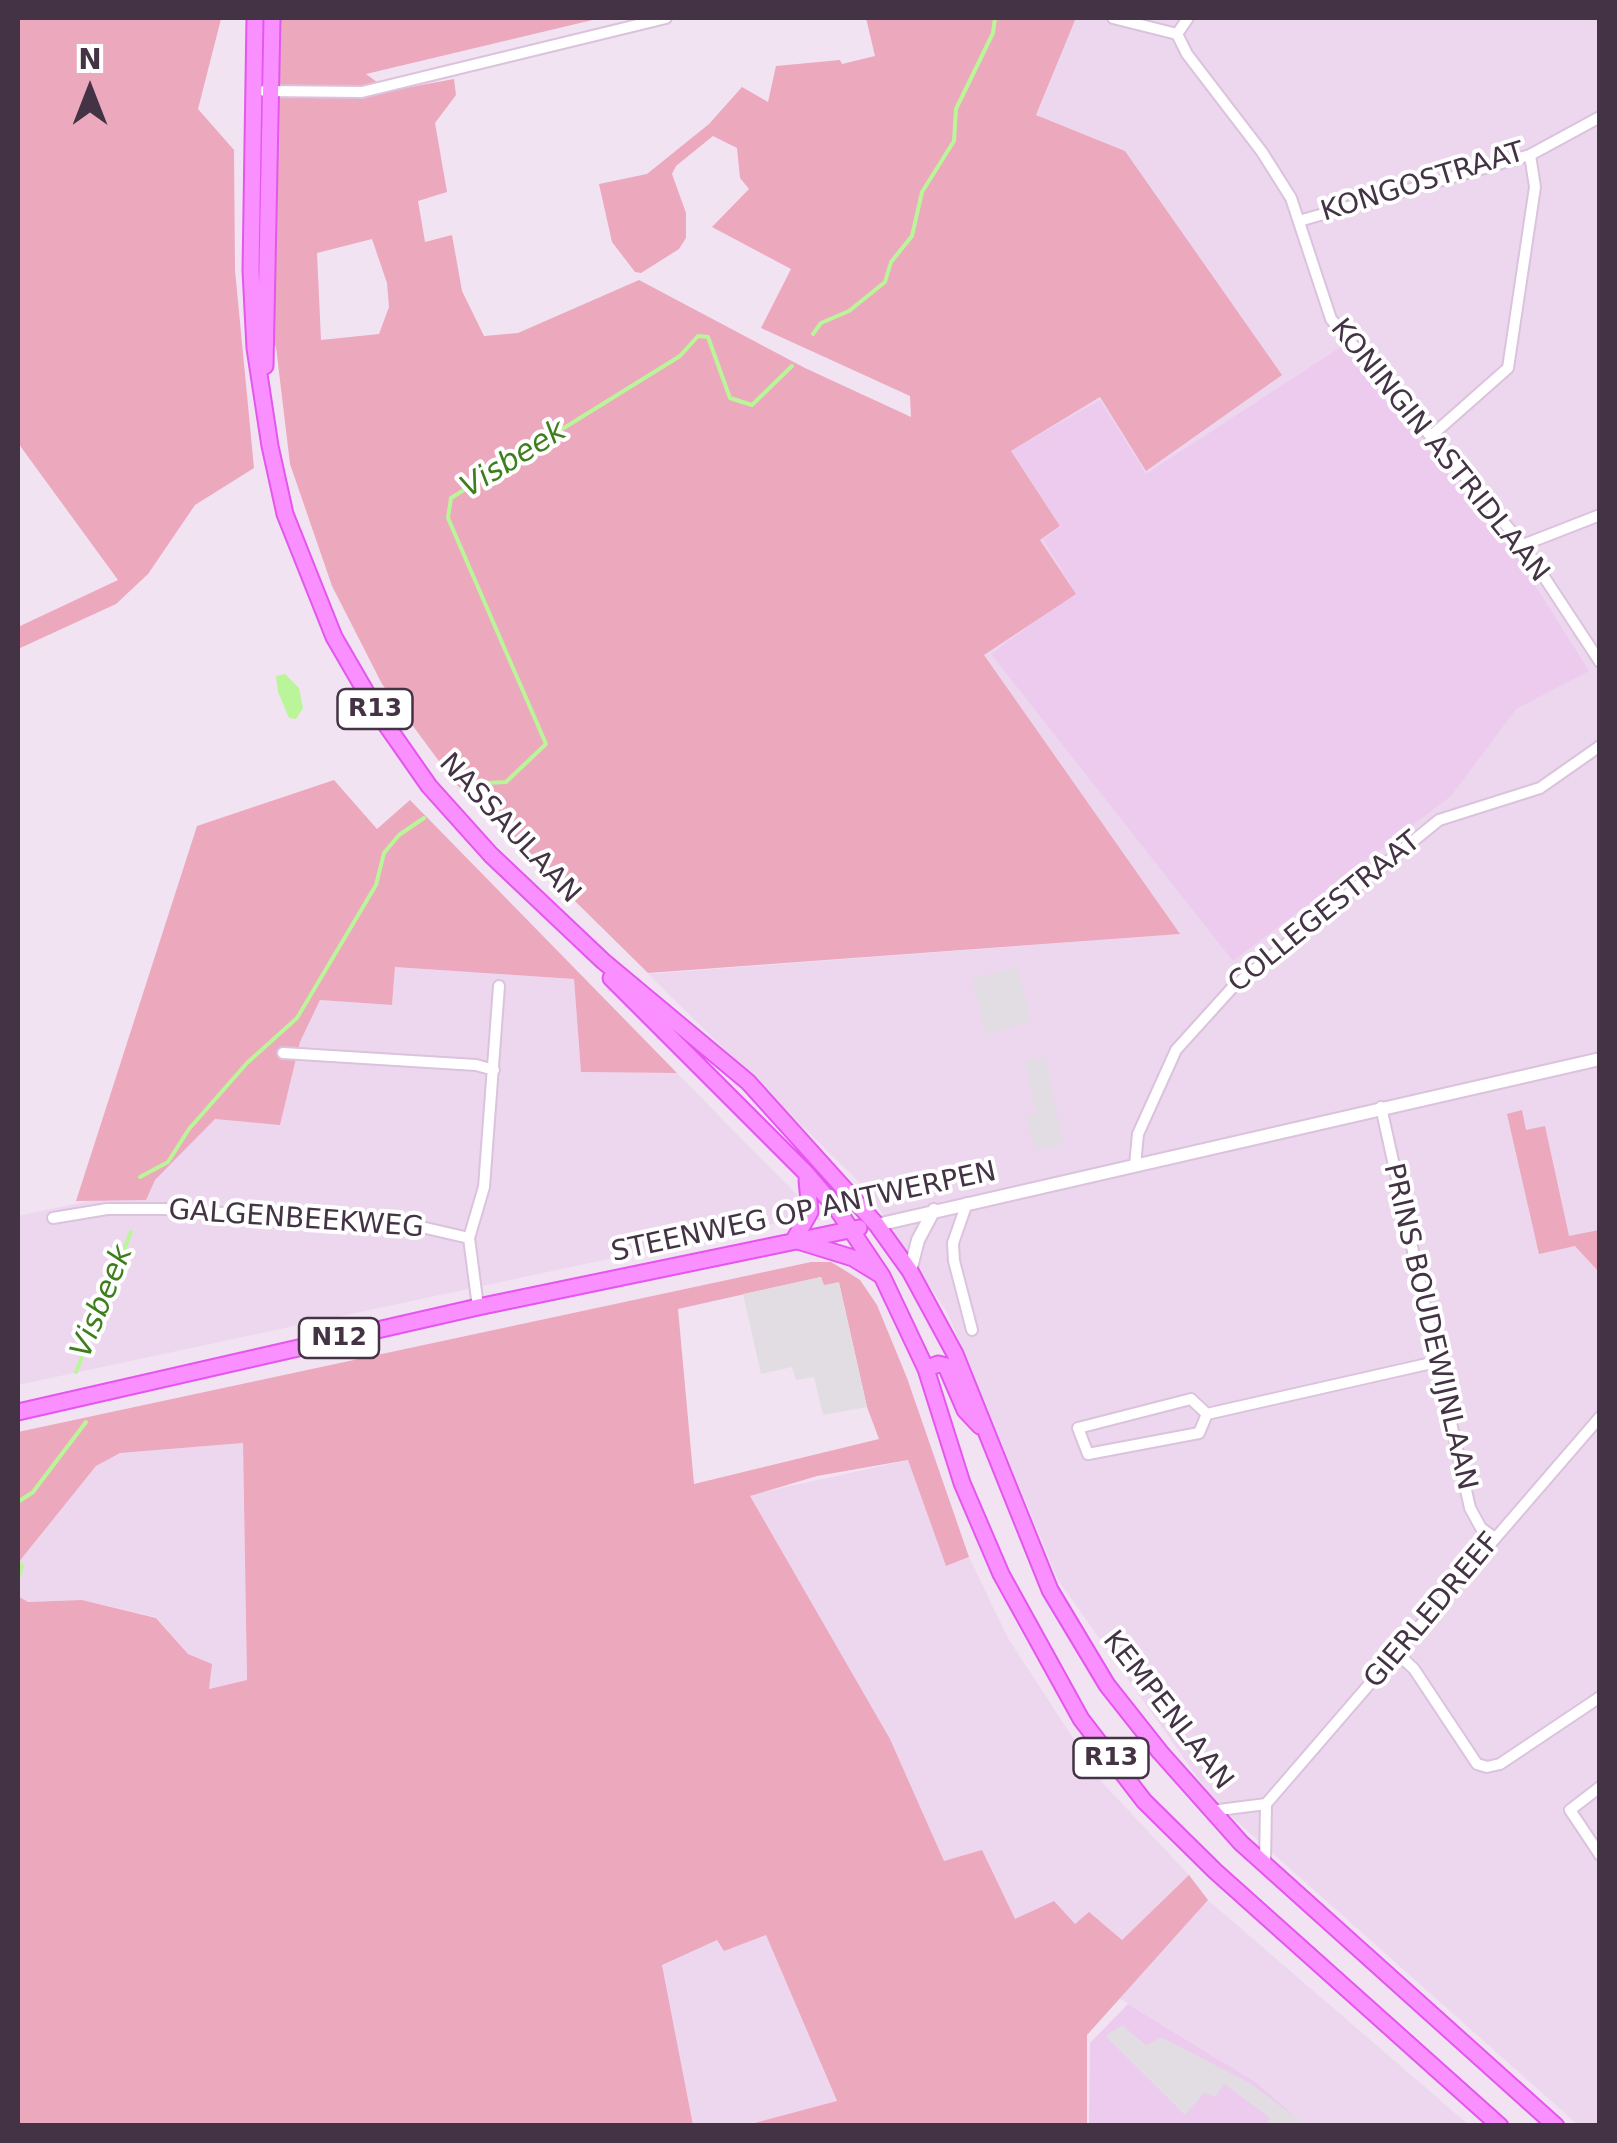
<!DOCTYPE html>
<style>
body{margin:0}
#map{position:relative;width:1617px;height:2143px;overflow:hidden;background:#f2e3f3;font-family:"DejaVu Sans",sans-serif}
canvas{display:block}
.frame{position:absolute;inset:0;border:20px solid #433345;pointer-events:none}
.north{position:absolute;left:40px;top:40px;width:100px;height:100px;-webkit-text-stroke:8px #fff;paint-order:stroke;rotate:0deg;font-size:28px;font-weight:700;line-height:40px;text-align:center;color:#433345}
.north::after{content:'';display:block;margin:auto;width:35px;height:45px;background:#433345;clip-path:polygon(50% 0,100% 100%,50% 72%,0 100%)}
</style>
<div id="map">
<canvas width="1617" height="2143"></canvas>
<div class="frame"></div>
<div class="north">N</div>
</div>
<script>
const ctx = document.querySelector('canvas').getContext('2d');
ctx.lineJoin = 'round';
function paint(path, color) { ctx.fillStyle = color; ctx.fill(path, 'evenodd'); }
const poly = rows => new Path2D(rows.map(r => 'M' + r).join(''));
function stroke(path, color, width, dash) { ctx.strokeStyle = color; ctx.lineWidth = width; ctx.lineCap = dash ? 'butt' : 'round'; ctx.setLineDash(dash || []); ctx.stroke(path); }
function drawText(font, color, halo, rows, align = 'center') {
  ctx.font = font + ' "DejaVu Sans",sans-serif'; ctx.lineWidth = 8; ctx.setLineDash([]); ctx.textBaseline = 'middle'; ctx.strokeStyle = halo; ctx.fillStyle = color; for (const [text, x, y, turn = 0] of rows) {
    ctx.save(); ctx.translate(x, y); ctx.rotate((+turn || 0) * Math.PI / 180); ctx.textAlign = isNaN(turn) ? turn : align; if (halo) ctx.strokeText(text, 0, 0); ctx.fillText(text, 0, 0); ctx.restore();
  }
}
const residential = poly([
 [1060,18,1599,18,1599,2125,1578,2125,1214,1801,1058,1580,948,1314,866,1189,648,974,1179,934,983,654,1040,540,1060,526,1011,451,1100,397,1146,470,1281,374,1125,151,1036,115,1074,21],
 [395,967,574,979,581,1072,677,1073,801,1199,796,1219,18,1385,18,1216,98,1199,155,1180,214,1119,280,1124,300,1042,320,1000,392,1005],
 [243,1443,247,1680,209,1689,211,1664,188,1654,156,1617,82,1600,28,1602,18,1596,18,1563,96,1466,120,1453],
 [909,1460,946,1566,969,1557,1008,1638,1101,1781,1189,1875,1122,1940,1075,1924,1015,1920,944,1862,890,1739,749,1495],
 [1208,1900,1469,2125,1305,2125,1257,2083,1117,1997],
 [766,1934,837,2102,747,2125,693,2125,662,1964,718,1939,724,1951]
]);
const education = poly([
 [1344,345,1360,371,1512,549,1589,671,1516,709,1451,796,1233,961,991,654,1075,592,1043,539,1061,527,1011,451,1100,400,1146,474],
 [1128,2004,1257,2083,1305,2125,1089,2126,1090,2043]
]);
const green = poly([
 [18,18,226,18,221,19,198,109,234,150,235,270,254,468,195,505,148,574,116,604,18,649,18,627,118,580,18,443],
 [277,18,601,18,366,74,389,91,454,79,456,95,435,123,447,192,418,201,425,242,452,235,462,291,484,336,518,333,639,280,805,368,911,417,910,396,761,328,791,269,712,227,749,189,740,178,737,148,713,136,676,166,672,174,686,213,686,238,679,249,641,273,635,272,612,242,599,184,647,174,709,124,742,87,768,102,776,66,840,60,842,64,875,56,866,18,1075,20,1036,115,1125,151,1282,375,1146,471,1100,397,1011,451,1060,526,1040,540,1076,594,984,655,1180,934,648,973,455,783,382,684,332,586,290,464,276,347,269,334],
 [372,239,387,283,389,307,379,334,321,340,317,253],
 [334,780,377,829,410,800,677,1073,581,1072,574,979,395,967,392,1005,320,1000,300,1042,280,1125,215,1119,155,1180,146,1200,76,1201,197,826],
 [1522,1110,1526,1130,1545,1126,1569,1236,1599,1230,1599,1272,1575,1246,1539,1254,1507,1114],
 [811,1262,831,1262,846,1271,860,1280,877,1305,907,1378,969,1557,946,1566,908,1460,817,1476,750,1496,890,1739,944,1861,982,1850,1015,1919,1054,1901,1075,1924,1089,1912,1122,1940,1189,1875,1208,1900,1087,2035,1087,2125,747,2125,837,2101,766,1935,724,1951,717,1940,662,1965,693,2125,18,2125,18,1596,28,1602,82,1600,156,1618,188,1654,212,1664,209,1689,247,1680,243,1443,120,1453,96,1466,18,1563,18,1432],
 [821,1277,823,1286,839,1283,867,1407,879,1439,694,1484,678,1309]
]);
const parking = poly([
 [1017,967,1031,1022,986,1034,972,979],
 [1045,1057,1063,1144,1035,1150,1027,1117,1036,1114,1025,1061],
 [821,1277,824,1285,839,1282,867,1407,823,1415,814,1377,796,1380,792,1367,761,1374,743,1294],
 [1122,2025,1146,2045,1161,2037,1250,2083,1306,2125,1266,2125,1270,2118,1224,2084,1215,2097,1204,2093,1185,2115,1105,2036]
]);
const water = poly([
 [285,674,299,688,303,708,296,719,289,718,278,692,276,676]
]);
const stream = poly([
 [813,334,821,323,849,311,885,282,891,262,912,236,922,192,954,141,956,109,993,33,995,18],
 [467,793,485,783,506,782,546,744,448,518,451,498,680,356,698,336,708,337,730,398,752,405,792,366],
 [140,1177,168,1162,189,1129,247,1063,297,1018,376,885,384,853,399,835,424,818],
 [76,1372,131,1232],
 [18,1502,33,1492,86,1422],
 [18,1561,22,1566,18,1579]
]);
const minor = poly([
 [1113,18,1177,34],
 [1177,34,1187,54,1262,152,1291,198,1331,319,1523,545,1600,662],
 [1177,34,1188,18],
 [264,91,362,92,666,18],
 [1299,221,1530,155,1600,117],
 [1431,436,1508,368,1535,187,1530,155],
 [1523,545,1600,515],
 [283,1053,476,1065,494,1070],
 [1381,1107,1470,1508,1481,1528,1495,1538],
 [1135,1165,1138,1134,1176,1050,1232,988,1439,820,1540,788,1600,746],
 [967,1203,953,1243,954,1261,972,1330],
 [53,1218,107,1209,164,1209,417,1226,469,1238],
 [478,1307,469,1238,484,1187,499,986],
 [1191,1399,1207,1414,1199,1433,1088,1454,1078,1428,1191,1399],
 [1207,1414,1436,1362],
 [1398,1654,1414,1669,1477,1764,1487,1767,1500,1764,1600,1697],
 [1600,1787,1570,1810,1600,1855],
 [1211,1811,1266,1804],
 [1265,1864,1266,1804,1600,1417]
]);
const tertiary = poly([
 [877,1225,1600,1059],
 [910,1271,918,1240,934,1210]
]);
const primary = poly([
 [255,18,251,271,255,348,270,446,285,514,334,637,378,713,429,786,491,855,603,961,748,1082,877,1225,910,1271,955,1354,1050,1590,1107,1685,1160,1752,1241,1843,1556,2126],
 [265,366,272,18],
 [611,978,804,1171,837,1209,882,1276,926,1369,962,1483,1001,1574,1081,1719,1144,1801,1215,1871,1500,2126],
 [794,1240,810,1212,807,1180],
 [798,1241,853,1258,879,1274],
 [926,1369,938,1364,946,1366,965,1410,980,1426],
 [18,1412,478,1307,859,1228]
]);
const shields = [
 [375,709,75],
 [339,1338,80],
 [1111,1758,75]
];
const shieldNames = [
 ["R13",375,709],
 ["N12",339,1338],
 ["R13",1111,1758]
];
const streetNames = [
 ["KONGOSTRAAT",1423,183,-17],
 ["KONINGIN ASTRIDLAAN",1439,451,51],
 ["NASSAULAAN",509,829,47],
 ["COLLEGESTRAAT",1325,913,-39],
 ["STEENWEG OP ANTWERPEN",804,1213,-12],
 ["GALGENBEEKWEG",296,1220,4],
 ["PRINS BOUDEWIJNLAAN",1429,1327,77],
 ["GIERLEDREEF",1433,1611,-50],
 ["KEMPENLAAN",1167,1711,52]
];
const waterNames = [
 ["Visbeek",514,460,-32],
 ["Visbeek",103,1302,-68]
];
paint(residential, '#edd7ef');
paint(education, '#eccbee');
paint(green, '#eca8bd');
paint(parking, '#e2dce3');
paint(water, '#baf699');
stroke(stream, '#baf699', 4);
stroke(minor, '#dbc2dd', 14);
stroke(tertiary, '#dbc2dd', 16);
stroke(primary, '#e456ee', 19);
stroke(minor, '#fff', 10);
stroke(tertiary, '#fff', 12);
stroke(primary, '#fa90ff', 15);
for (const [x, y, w] of shields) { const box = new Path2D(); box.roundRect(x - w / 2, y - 20, w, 40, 8); ctx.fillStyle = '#fff'; ctx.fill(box); stroke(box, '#433345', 2.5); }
drawText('bold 25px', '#433345', null, shieldNames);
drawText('28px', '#433345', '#fff', streetNames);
drawText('italic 30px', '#3e7f1d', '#fff', waterNames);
</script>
